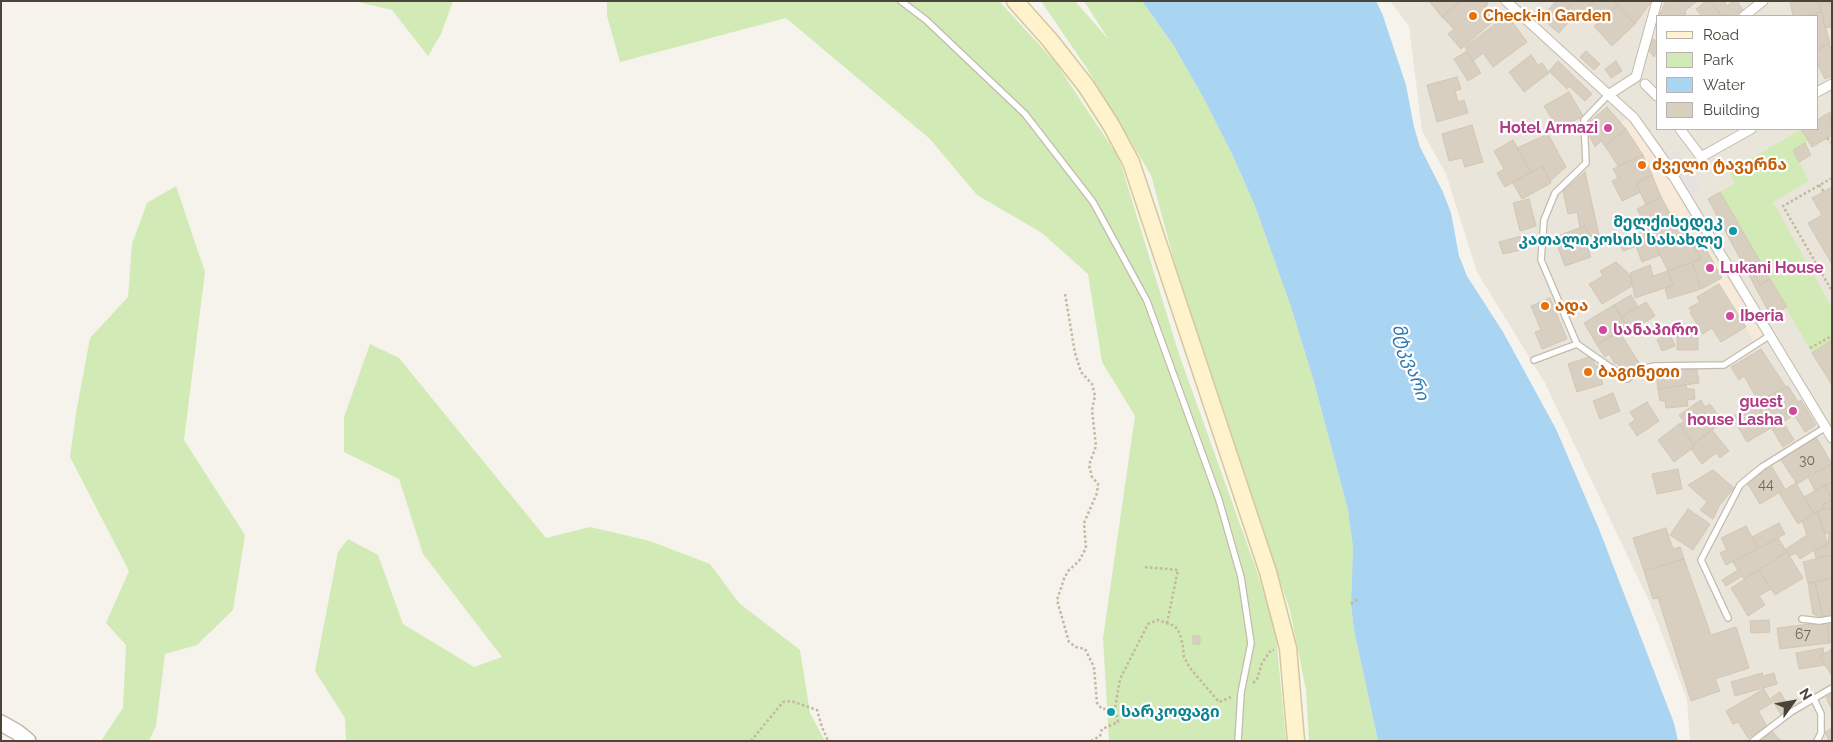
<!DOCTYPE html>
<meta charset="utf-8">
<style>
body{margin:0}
#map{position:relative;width:1833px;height:742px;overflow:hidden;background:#f6f3ec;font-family:Raleway,sans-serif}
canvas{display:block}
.frame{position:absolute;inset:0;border:2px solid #4b4439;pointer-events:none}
.legend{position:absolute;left:1656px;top:15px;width:162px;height:115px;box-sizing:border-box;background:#fff;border:1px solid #b7b4b0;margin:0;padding:6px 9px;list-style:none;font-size:15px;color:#4b4439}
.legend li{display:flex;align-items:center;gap:10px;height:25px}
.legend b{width:25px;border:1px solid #b7b4b0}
.north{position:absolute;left:1768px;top:677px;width:50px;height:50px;-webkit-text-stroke:4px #fff;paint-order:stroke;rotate:58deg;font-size:14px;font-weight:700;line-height:20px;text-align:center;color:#4b4439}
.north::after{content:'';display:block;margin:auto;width:18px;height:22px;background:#4b4439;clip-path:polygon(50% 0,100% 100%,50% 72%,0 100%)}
</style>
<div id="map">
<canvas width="1833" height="742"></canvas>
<div class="frame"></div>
<ul class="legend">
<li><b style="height:6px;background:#fff3cd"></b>Road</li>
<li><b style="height:14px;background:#d2eab5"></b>Park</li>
<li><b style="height:14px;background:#a9d4f2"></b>Water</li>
<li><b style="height:14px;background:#d8cfc1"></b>Building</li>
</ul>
<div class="north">N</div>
</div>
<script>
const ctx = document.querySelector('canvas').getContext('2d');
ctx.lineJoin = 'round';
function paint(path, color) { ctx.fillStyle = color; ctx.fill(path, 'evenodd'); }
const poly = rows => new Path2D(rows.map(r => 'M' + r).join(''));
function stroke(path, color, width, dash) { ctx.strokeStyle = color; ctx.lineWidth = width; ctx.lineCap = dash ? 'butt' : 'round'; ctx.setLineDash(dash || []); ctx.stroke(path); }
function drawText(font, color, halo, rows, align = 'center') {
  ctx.font = font + ' Raleway,"Noto Sans Georgian",sans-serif'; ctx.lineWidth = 4.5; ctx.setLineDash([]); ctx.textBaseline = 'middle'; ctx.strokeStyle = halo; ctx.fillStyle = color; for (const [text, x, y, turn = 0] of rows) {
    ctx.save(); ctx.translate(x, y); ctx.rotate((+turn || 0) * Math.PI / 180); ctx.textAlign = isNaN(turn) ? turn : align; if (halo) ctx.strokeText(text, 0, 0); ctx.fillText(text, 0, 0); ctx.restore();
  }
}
const residential = poly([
 [1390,1,1832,1,1832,741,1690,741,1687,699,1650,603,1545,383,1477,272,1446,174,1422,131,1409,26],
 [1657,16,1817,16,1817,129,1657,129]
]);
const commercial = poly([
 [1628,117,1651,147,1685,208,1763,337,1754,342,1717,281,1700,238,1691,241,1677,215,1672,217,1661,197,1643,155,1621,123]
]);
const green = poly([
 [354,1,453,1,441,34,428,56,392,10],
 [607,1,999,1,1056,63,1119,158,1179,354,1256,569,1275,625,1286,741,1109,741,1103,638,1135,416,1102,362,1088,274,1042,233,977,195,930,139,786,18,620,62,607,16],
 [1041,1,1075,1,1109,40,1084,1,1142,1,1174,46,1204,99,1232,154,1255,206,1291,307,1314,382,1348,510,1353,548,1351,604,1354,630,1378,741,1309,741,1306,690,1290,610,1192,328,1151,175,1086,67],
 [1801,129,1808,141,1793,150,1809,181,1773,202,1832,308,1832,340,1812,353,1720,192,1735,183,1729,172],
 [176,186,205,272,184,440,245,535,233,610,197,645,165,654,156,726,149,741,101,741,123,708,126,645,106,623,129,571,70,457,76,413,90,338,128,297,132,244,147,203],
 [370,344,399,358,546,538,590,527,650,541,710,564,739,603,800,650,810,713,825,741,346,741,345,718,315,671,338,552,348,539,378,555,403,624,474,667,502,657,423,554,399,479,344,452,344,417]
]);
const parking = poly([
 [1678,150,1702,190,1693,196,1667,157]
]);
const water = poly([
 [1142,1,1376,1,1382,13,1406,85,1414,127,1420,147,1443,192,1451,213,1459,256,1467,276,1503,332,1556,429,1599,529,1674,723,1678,741,1378,741,1354,630,1351,604,1353,548,1348,510,1314,382,1291,307,1255,206,1232,154,1204,99,1174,46]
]);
const building = poly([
 [1429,1,1460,1,1442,17,1429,1],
 [1460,1,1486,1,1488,4,1486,6,1497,18,1461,49,1448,34,1454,29,1442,17,1460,1],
 [1556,1,1567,1,1570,4,1566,10,1569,11,1567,15,1572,18,1559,33,1541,18,1556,1],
 [1572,1,1589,1,1591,3,1577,22,1567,15,1569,11,1566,10,1572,1],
 [1593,1,1614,1,1618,5,1599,22,1587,9,1593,1],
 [1614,1,1650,1,1651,2,1635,24,1614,1],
 [1666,1,1697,1,1685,11,1686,14,1683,16,1659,16,1666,1],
 [1706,1,1710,1,1722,16,1702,16,1696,9,1706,1],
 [1710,1,1724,1,1727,6,1733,1,1737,1,1743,10,1735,16,1722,16,1710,1],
 [1790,1,1819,1,1821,12,1806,16,1793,16,1790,1],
 [1819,1,1832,1,1832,27,1825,28,1819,1],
 [1618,5,1635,24,1612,46,1594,26,1618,5],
 [1821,12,1830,43,1817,50,1817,16,1806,16,1821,12],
 [1507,15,1527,42,1493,67,1483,53,1473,61,1465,47,1507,15],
 [1650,38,1657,41,1657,51,1654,57,1648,49,1650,38],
 [1829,44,1832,49,1832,76,1825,79,1817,63,1817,50,1829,44],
 [1467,51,1481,73,1468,81,1454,59,1467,51],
 [1586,51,1600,64,1594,70,1580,57,1586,51],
 [1531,55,1538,65,1542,63,1549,73,1524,92,1509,72,1531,55],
 [1558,61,1592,94,1585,101,1569,86,1567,89,1549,71,1558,61],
 [1616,61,1622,71,1611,78,1605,69,1616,61],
 [1457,77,1461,89,1455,91,1458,102,1464,100,1468,113,1437,122,1427,85,1457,77],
 [1569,92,1583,116,1558,130,1544,106,1569,92],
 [1607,107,1626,129,1605,146,1601,141,1595,147,1587,131,1591,127,1589,122,1607,107],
 [1830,112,1832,135,1812,147,1801,129,1817,129,1817,120,1830,112],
 [1472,125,1483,162,1465,167,1462,158,1449,161,1442,134,1472,125],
 [1626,129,1643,155,1618,166,1605,146,1626,129],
 [1548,134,1566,167,1550,181,1542,166,1531,172,1517,148,1548,134],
 [1513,140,1531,172,1505,187,1497,173,1504,169,1494,151,1513,140],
 [1805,143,1811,155,1799,162,1793,150,1805,143],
 [1643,155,1652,175,1636,183,1641,192,1622,201,1612,181,1618,178,1613,169,1643,155],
 [1542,166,1551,183,1522,199,1513,183,1542,166],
 [1585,172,1599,235,1589,237,1585,226,1580,228,1577,212,1568,214,1563,191,1585,172],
 [1652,175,1661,197,1646,205,1636,183,1652,175],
 [1832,187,1832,264,1808,223,1822,215,1812,198,1832,187],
 [1720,192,1761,263,1751,268,1760,285,1770,279,1787,307,1771,316,1708,199,1720,192],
 [1661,197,1672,217,1648,230,1637,209,1661,197],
 [1529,199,1536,226,1520,231,1513,203,1529,199],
 [1676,215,1701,259,1668,271,1648,230,1676,215],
 [1585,226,1593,247,1588,249,1591,257,1565,266,1554,237,1585,226],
 [1648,230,1660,255,1642,262,1636,246,1623,251,1619,242,1648,230],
 [1525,235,1529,248,1503,254,1499,242,1525,235],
 [1700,238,1722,278,1701,289,1692,262,1701,259,1691,241,1700,238],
 [1616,262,1627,272,1631,278,1632,286,1602,304,1589,284,1603,276,1600,271,1616,262],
 [1692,262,1701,289,1668,299,1665,288,1673,285,1668,271,1692,262],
 [1761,263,1770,279,1760,285,1751,268,1761,263],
 [1650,265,1653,276,1668,271,1673,285,1635,298,1630,273,1650,265],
 [1719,284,1746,327,1721,342,1712,328,1703,334,1690,313,1692,312,1689,308,1700,302,1697,297,1719,284],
 [1631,295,1638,307,1621,317,1614,305,1631,295],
 [1550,298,1567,339,1542,349,1535,332,1541,330,1531,306,1550,298],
 [1646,302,1655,316,1630,331,1621,317,1646,302],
 [1614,305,1627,326,1597,345,1584,323,1614,305],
 [1627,326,1630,331,1622,336,1639,363,1623,373,1617,363,1615,364,1609,354,1605,357,1597,345,1627,326],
 [1677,328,1698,328,1698,350,1677,350,1677,328],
 [1670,334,1675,346,1662,351,1657,340,1670,334],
 [1832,340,1832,385,1812,353,1832,340],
 [1761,349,1786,387,1759,402,1744,376,1739,380,1731,367,1761,349],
 [1592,356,1595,366,1597,365,1603,384,1577,392,1568,364,1592,356],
 [1697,369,1699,383,1658,389,1656,371,1697,369],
 [1686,385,1687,389,1694,389,1695,399,1687,400,1688,406,1666,408,1665,401,1660,401,1658,389,1686,385],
 [1788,386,1798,402,1801,400,1816,425,1805,432,1794,415,1783,422,1794,440,1783,447,1756,403,1788,386],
 [1613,393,1620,411,1600,419,1593,401,1613,393],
 [1701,400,1705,407,1710,404,1723,422,1693,444,1679,424,1684,422,1679,415,1701,400],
 [1647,402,1659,421,1637,436,1629,424,1635,420,1630,412,1647,402],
 [1756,403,1771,428,1747,442,1732,417,1756,403],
 [1679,424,1695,446,1674,462,1658,440,1679,424],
 [1712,430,1729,451,1720,458,1716,453,1702,464,1691,449,1695,446,1693,444,1712,430],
 [1816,437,1832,464,1797,484,1781,460,1816,437],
 [1830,465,1832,482,1815,491,1808,476,1830,465],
 [1772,467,1785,489,1760,504,1746,481,1772,467],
 [1678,469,1682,489,1657,494,1652,474,1678,469],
 [1713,470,1734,488,1719,506,1713,519,1700,510,1707,502,1688,485,1713,470],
 [1832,482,1832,498,1825,485,1832,482],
 [1796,483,1814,514,1798,524,1779,493,1796,483],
 [1825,485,1832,500,1822,505,1824,509,1814,514,1804,497,1825,485],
 [1832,500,1832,508,1824,509,1822,505,1832,500],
 [1832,508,1832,532,1824,534,1818,511,1832,508],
 [1688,509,1710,524,1693,550,1670,535,1688,509],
 [1818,511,1828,545,1816,549,1800,559,1796,553,1790,556,1786,549,1807,535,1802,521,1818,511],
 [1779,523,1785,534,1758,548,1752,537,1779,523],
 [1746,526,1758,548,1726,565,1720,553,1727,550,1721,538,1746,526],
 [1666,528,1673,549,1680,547,1684,559,1644,571,1633,538,1666,528],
 [1832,532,1832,555,1816,558,1814,550,1828,545,1829,533,1832,532],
 [1778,538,1787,552,1744,579,1742,576,1726,586,1722,580,1738,570,1733,562,1778,538],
 [1787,552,1803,578,1775,595,1759,570,1787,552],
 [1832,555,1832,578,1808,583,1803,562,1832,555],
 [1684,559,1711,635,1736,627,1749,668,1715,679,1720,691,1691,701,1658,598,1653,599,1644,571,1684,559],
 [1759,570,1771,589,1759,596,1765,605,1748,616,1731,588,1759,570],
 [1832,578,1832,616,1823,618,1815,582,1832,578],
 [1815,582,1823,618,1813,614,1808,583,1815,582],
 [1769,620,1770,632,1751,633,1750,621,1769,620],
 [1832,621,1832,642,1829,643,1827,622,1832,621],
 [1827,622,1829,643,1780,649,1777,628,1827,622],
 [1193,636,1200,636,1200,644,1193,644,1193,636],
 [1823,648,1824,654,1820,656,1825,665,1799,669,1796,653,1823,648],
 [1831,650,1832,651,1832,676,1820,656,1831,650],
 [1762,673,1763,676,1774,673,1777,684,1735,696,1731,682,1762,673],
 [1764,689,1772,703,1758,711,1767,726,1748,738,1738,722,1733,724,1726,711,1764,689],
 [1780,692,1791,710,1782,716,1771,698,1780,692],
 [1832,694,1832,710,1826,697,1832,694],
 [1831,729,1832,741,1829,741,1825,732,1831,729],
 [1772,731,1781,741,1761,741,1772,731]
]);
const path = poly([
 [1817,119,1817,120],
 [1827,138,1832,143],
 [1832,178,1783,206,1832,291],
 [1819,185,1824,192],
 [1065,294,1075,353,1081,372,1092,384,1095,396,1092,410,1096,446,1089,465,1092,477,1098,484,1097,493,1084,523,1086,548,1079,561,1068,571,1064,579,1057,600,1069,642,1076,647,1085,649,1094,667,1097,703,1102,709,1115,708],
 [1810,348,1832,336],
 [1145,567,1178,570,1167,623],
 [1351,604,1358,599],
 [1253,683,1257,679,1262,663,1271,650,1274,650],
 [751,741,783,702,791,701,817,710,822,727,828,741],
 [1091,741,1100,736,1102,729,1118,722,1115,708,1120,679,1148,624,1158,620,1175,626,1180,634,1183,646,1184,657,1190,668,1219,702,1231,697]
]);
const service = poly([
 [901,1,926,20,1025,114,1093,202,1147,301,1219,500,1241,577,1251,643,1241,693,1238,741],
 [1608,95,1584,120,1586,163,1555,193,1544,220,1541,260,1577,344,1627,379,1640,369,1655,366,1724,365,1769,336],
 [1534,360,1577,344],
 [1728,618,1701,560,1740,485,1762,467,1826,427],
 [1802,619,1819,621,1832,619],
 [1814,699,1821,714,1821,733,1817,741],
 [1753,741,1791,712,1832,688]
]);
const pedestrian = poly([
 [1506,1,1634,118,1663,159,1832,438],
 [1744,16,1763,1],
 [1645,84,1657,96],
 [1817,92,1832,84],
 [1608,95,1636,77,1657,1],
 [1680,129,1701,157,1751,129],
 [1671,174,1685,166]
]);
const tertiary = poly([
 [1,723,17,732,28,741]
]);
const secondary = poly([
 [1015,1,1049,39,1086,86,1111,125,1131,162,1268,572,1288,648,1296,741]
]);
const markers = [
 [1473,16,5,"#e8710a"],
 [1608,128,5,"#d1479c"],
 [1642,165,5,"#e8710a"],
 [1733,231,5,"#0f9aa8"],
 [1710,268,5,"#d1479c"],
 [1545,306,5,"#e8710a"],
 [1730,316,5,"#d1479c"],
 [1603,330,5,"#d1479c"],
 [1588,372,5,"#e8710a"],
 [1793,411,5,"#d1479c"],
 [1111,712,5,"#0f9aa8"]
];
const numberNames = [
 ["30",1807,461],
 ["44",1766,485],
 ["67",1803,635]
];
const foodNames = [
 ["Check-in Garden",1483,16],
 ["ძველი ტავერნა",1652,165],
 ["ადა",1555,306],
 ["ბაგინეთი",1598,372]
];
const hotelNames = [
 ["Hotel Armazi",1598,128,"right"],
 ["Lukani House",1720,268],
 ["Iberia",1740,316],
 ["სანაპირო",1613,330],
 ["guest",1783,402,"right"],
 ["house Lasha",1783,420,"right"]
];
const cultureNames = [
 ["მელქისედეკ",1723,222],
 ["კათალიკოსის სასახლე",1723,240],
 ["სარკოფაგი",1121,712,"left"]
];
const waterNames = [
 ["მტკვარი",1410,362,71]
];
paint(residential, '#eae5da');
paint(commercial, '#f7ead8');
paint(green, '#d2eab5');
paint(parking, '#e5e3e0');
paint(water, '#a9d4f2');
paint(building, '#d8cfc1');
stroke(building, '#d3c7b4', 1);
stroke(service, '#c2bbae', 8);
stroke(pedestrian, '#c2bbae', 11);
stroke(tertiary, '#c2bbae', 18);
stroke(secondary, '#d6c79b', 19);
stroke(path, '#c4b79f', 2.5, [2.5, 2.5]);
stroke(service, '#fff', 5.5);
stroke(pedestrian, '#fff', 9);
stroke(tertiary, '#fff', 15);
stroke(secondary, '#fff3cd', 16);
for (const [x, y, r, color] of markers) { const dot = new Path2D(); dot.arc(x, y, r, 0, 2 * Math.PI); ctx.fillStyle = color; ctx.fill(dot); stroke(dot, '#fff', 2); }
drawText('14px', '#6e675b', null, numberNames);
drawText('bold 16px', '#c56008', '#fff', foodNames, 'left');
drawText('bold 16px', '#b23c85', '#fff', hotelNames, 'left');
drawText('bold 16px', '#0d838f', '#fff', cultureNames, 'right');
drawText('italic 18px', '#2e7ab2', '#fff', waterNames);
</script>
